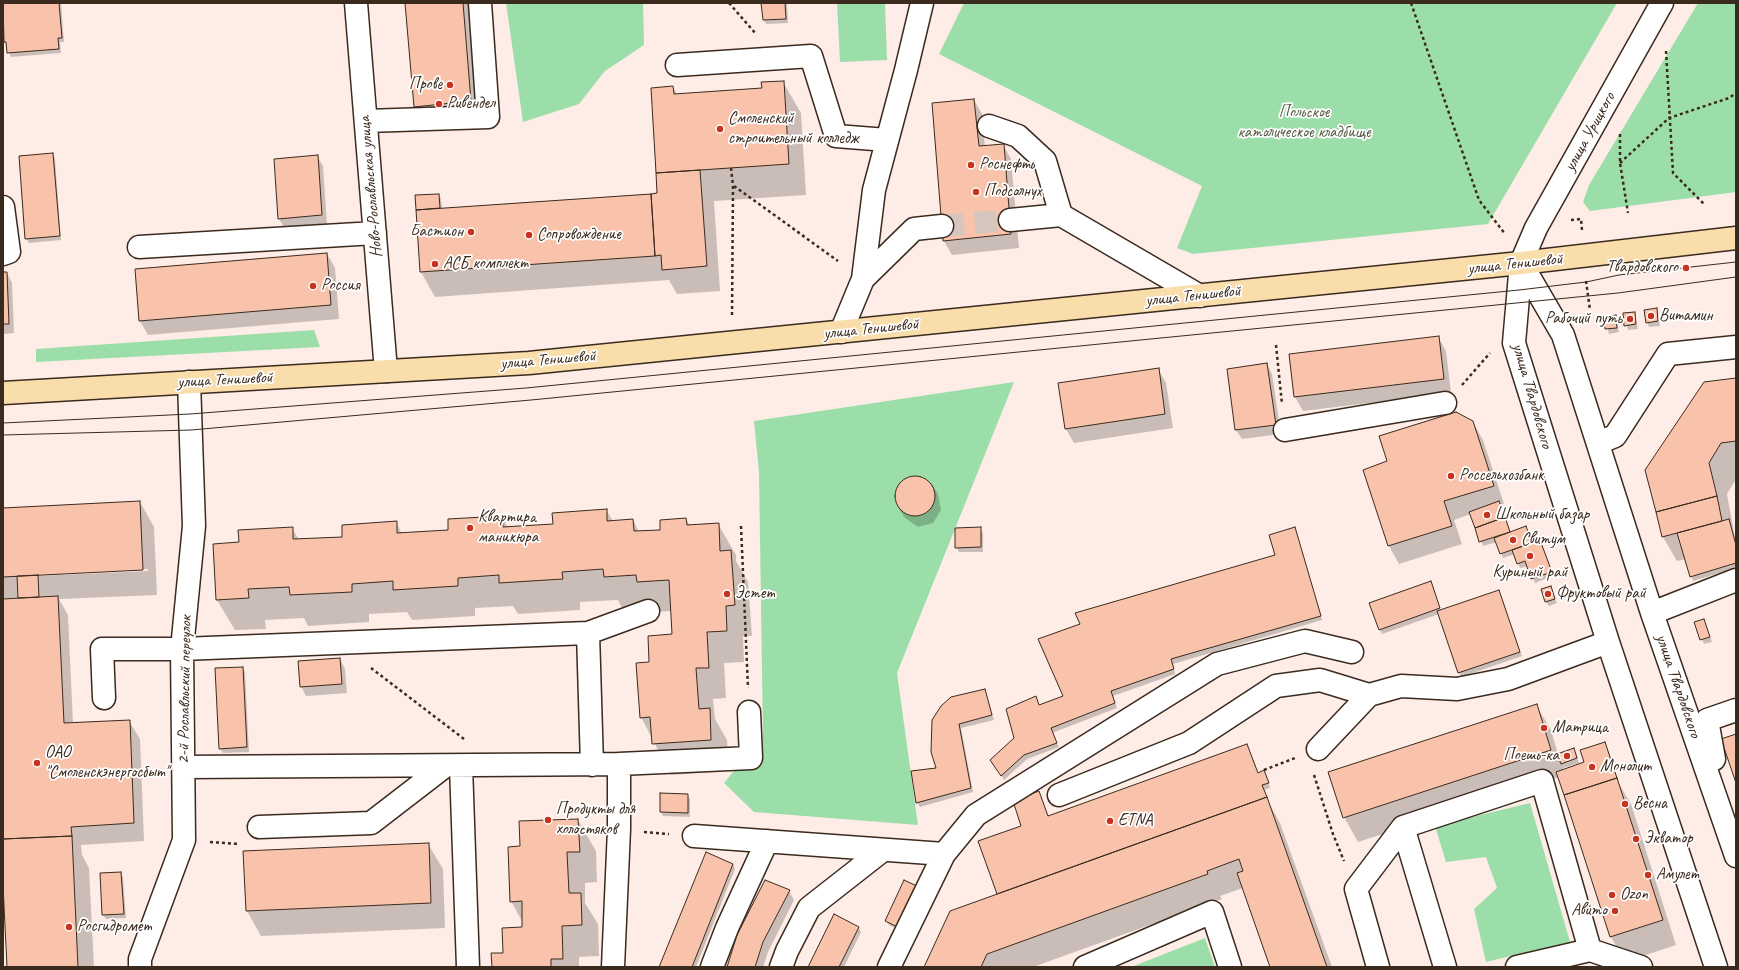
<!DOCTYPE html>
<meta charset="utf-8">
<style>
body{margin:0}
#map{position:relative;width:1739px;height:970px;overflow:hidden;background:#fdede6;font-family:Caveat,sans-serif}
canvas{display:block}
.frame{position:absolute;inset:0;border:4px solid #3b2a1e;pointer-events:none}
</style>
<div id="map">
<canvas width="1739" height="970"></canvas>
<div class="frame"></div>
</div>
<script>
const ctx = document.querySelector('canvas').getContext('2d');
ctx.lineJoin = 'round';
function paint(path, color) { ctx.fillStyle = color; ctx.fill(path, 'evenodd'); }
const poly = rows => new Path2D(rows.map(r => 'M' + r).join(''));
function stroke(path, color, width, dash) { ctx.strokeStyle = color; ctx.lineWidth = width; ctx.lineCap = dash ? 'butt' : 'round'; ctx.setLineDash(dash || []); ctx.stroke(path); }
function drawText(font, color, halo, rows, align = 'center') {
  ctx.font = font + ' Caveat,sans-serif'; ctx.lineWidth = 3.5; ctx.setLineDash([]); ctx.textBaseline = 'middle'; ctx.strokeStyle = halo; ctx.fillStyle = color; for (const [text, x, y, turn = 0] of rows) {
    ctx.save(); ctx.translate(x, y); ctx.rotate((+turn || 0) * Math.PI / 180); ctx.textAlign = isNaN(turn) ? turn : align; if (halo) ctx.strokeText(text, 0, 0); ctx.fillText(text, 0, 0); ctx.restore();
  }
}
const green = poly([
 [506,3,643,3,644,45,605,71,579,104,523,122],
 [837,3,885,3,887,60,840,62],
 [964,3,1617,3,1488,224,1193,254,1177,248,1202,186,939,54],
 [1698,3,1736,3,1736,192,1590,211,1583,202,1589,185],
 [314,330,320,347,36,362,36,349],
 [1014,382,897,673,918,825,754,812,724,783,763,736,759,472,754,421],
 [1530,803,1570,942,1486,962,1474,909,1497,888,1486,857,1446,862,1435,826],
 [1205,938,1215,967,1131,967]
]);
const shadow = poly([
 [3,3,61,3,64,42,60,42,61,53,11,57,5,42],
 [406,3,471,3,481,119,426,124,415,106],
 [762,3,787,3,788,23,766,24,764,20],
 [783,82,801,113,806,195,714,201,720,291,677,294,669,280,435,297,421,272,417,210,439,195,441,199,442,209,658,194,673,87,677,95,763,89],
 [974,100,982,114,985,147,1003,145,1011,159,1019,248,952,255,944,241],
 [53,154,55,159,61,240,29,243,26,238],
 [317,156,323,166,327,224,284,228,279,218],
 [327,254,335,268,339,319,148,335,140,321],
 [3,273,7,273,12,283,14,333,3,334],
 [1656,310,1660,326,1649,327,1647,322],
 [1634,313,1638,329,1628,330,1624,314],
 [1615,316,1619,332,1609,334,1605,318],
 [1438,337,1446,351,1451,393,1303,411,1295,397,1290,355],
 [1267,364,1272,374,1281,434,1242,439,1236,430,1228,370],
 [1158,369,1166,383,1173,428,1074,443,1066,429,1059,384],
 [1736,379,1736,479,1727,494,1736,543,1736,568,1693,581,1686,559,1677,561,1663,537],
 [1472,421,1483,440,1504,504,1500,505,1511,533,1526,528,1532,544,1540,541,1553,576,1535,583,1528,566,1520,568,1515,554,1503,558,1497,542,1483,546,1471,514,1454,520,1462,544,1399,564,1389,546,1364,470,1389,462],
 [919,476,932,484,938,494,941,510,933,523,918,527,905,518,899,509,895,493,903,480],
 [140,502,154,527,157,595,59,599,68,615,73,724,129,721,140,739,144,841,81,845,82,855,89,868,94,967,8,967,3,865,3,509],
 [148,569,148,571,37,576,37,574],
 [606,510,613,521,633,520,639,532,661,530,686,519,690,526,718,524,736,555,736,561,748,582,752,636,743,636,744,662,724,663,726,698,713,699,715,719,727,740,729,771,671,775,641,717,650,663,673,635,671,611,655,612,652,606,622,608,618,600,580,602,580,610,518,614,513,606,475,608,475,616,412,620,407,612,369,614,369,622,308,626,304,618,265,620,266,629,235,630,217,600,240,543,292,528,299,540,343,537,396,522,402,534,450,531,502,517,508,528,554,525],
 [980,528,983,533,983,552,959,552,956,547],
 [1294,528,1322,620,1173,664,1175,674,1113,696,1117,708,1052,733,1059,747,1027,759,1004,780,991,760,1016,738,1036,697,1040,706,1065,697,1081,625,1276,556],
 [1433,587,1441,611,1499,591,1522,656,1461,677,1439,614,1382,634,1380,630],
 [1550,587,1557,603,1549,606,1546,602],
 [1704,620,1712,642,1704,644,1695,623],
 [340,659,345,669,347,693,306,696,301,686],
 [243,668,245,672,249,752,223,753,220,748],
 [985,690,994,720,961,728,973,792,920,807,917,803,912,771,937,768,932,752],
 [1536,705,1551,730,1558,754,1573,749,1576,753,1579,763,1563,768,1564,770,1586,763,1605,743,1619,784,1631,804,1676,945,1625,962,1611,937,1559,777,1358,842,1344,817],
 [1247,745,1258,774,1266,776,1270,788,1264,790,1269,803,1280,823,1332,967,1271,967,1243,888,1220,896,1222,899,1033,967,925,967,998,895,979,842,1023,826,1039,793,1048,817],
 [687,795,690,799,690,817,663,816,661,812],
 [578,820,596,851,597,882,585,883,585,903,598,924,599,956,579,957,579,967,493,967,523,928,523,923,511,901,521,847],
 [428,844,443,869,445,928,261,936,247,911,244,852],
 [733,864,735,869,696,967,660,967],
 [121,873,123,877,126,918,106,919,103,915,101,874],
 [789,891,794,900,768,952,763,967,728,967],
 [921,893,903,932,889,925,886,921],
 [858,927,861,932,844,967,809,967]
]);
const building = poly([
 [3,3,59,3,62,38,58,38,59,49,7,53,6,42,4,42,3,3],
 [405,3,463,3,471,101,414,107,405,3],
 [761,3,785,3,786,19,763,20,761,3],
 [784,81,789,164,656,173,651,88,673,86,674,94,762,88,761,82,784,81],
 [974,99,979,146,1004,144,1011,234,943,241,932,103,974,99],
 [53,153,60,236,25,239,19,156,53,153],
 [318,155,322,215,278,219,274,159,318,155],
 [700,170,707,266,662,270,661,255,655,256,651,194,657,193,656,173,700,170],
 [439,194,440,208,416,210,415,195,439,194],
 [651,194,655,256,420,272,416,210,651,194],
 [327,253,331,305,139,321,135,269,327,253],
 [3,272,7,272,9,324,3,324,3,272],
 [1657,308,1658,321,1646,323,1644,310,1657,308],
 [1635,312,1636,324,1624,326,1623,313,1635,312],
 [1616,315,1617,328,1605,329,1603,317,1616,315],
 [1439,336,1444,379,1294,397,1289,354,1439,336],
 [1267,363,1276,425,1235,430,1227,369,1267,363],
 [1159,368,1165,414,1065,429,1058,383,1159,368],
 [1736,378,1736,441,1721,443,1709,463,1717,496,1656,512,1645,470,1704,382,1736,378],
 [1456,412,1473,421,1494,486,1444,501,1452,526,1388,546,1363,470,1387,461,1379,436,1456,412],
 '895 496a20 20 0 1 1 40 0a20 20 0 1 1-40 0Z',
 [1717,496,1722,521,1662,537,1656,512,1717,496],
 [140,501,143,570,3,577,3,508,140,501],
 [1499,501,1505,517,1475,528,1469,512,1499,501],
 [607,509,607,521,633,519,634,531,660,530,660,520,686,518,687,525,719,523,720,551,731,550,735,605,726,606,727,631,707,632,709,668,696,668,699,709,710,708,711,740,652,744,650,717,640,718,636,663,649,662,648,636,672,634,669,580,637,582,636,575,604,577,603,569,562,572,563,579,499,583,499,575,458,578,458,586,393,590,393,581,352,584,352,592,290,595,289,587,248,589,249,598,216,600,213,544,239,542,238,530,293,527,293,539,342,537,342,525,397,521,397,533,448,530,448,519,502,516,503,527,553,524,552,513,607,509],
 [1505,517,1510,532,1479,542,1475,528,1505,517],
 [1729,519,1736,545,1736,563,1690,577,1677,533,1729,519],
 [1526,526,1532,543,1500,554,1494,538,1526,526],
 [981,527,981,547,955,548,955,528,981,527],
 [1295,527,1321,616,1171,659,1174,669,1111,691,1115,703,1051,728,1057,743,1024,755,1001,776,990,760,1014,738,1006,709,1036,696,1039,705,1063,696,1038,639,1080,624,1075,613,1275,555,1269,535,1295,527],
 [1540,540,1552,572,1531,579,1525,561,1517,564,1512,550,1540,540],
 [38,575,39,597,18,598,17,576,38,575],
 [1431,581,1440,608,1379,630,1369,603,1431,581],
 [1551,586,1555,599,1545,602,1541,589,1551,586],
 [1499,590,1520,652,1458,673,1437,611,1499,590],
 [58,596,64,723,130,720,134,823,71,827,72,836,3,839,3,599,58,596],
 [1704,619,1710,637,1700,640,1694,622,1704,619],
 [340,658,342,684,300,687,298,661,340,658],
 [243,667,247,747,219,749,215,668,243,667],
 [985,689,992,715,959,724,971,788,916,803,911,771,936,768,931,752,932,720,941,706,951,697,985,689],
 [1537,704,1551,750,1343,818,1328,772,1537,704],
 [1736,734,1736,783,1721,739,1736,734],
 [1605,742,1617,778,1564,795,1556,772,1584,762,1580,750,1605,742],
 [1247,744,1258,773,1264,770,1269,783,1262,785,1267,797,997,894,978,841,1021,826,1013,801,1039,791,1048,816,1247,744],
 [1574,748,1577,758,1561,764,1557,754,1574,748],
 [1617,778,1663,920,1610,937,1564,795,1617,778],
 [660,793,688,794,688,813,660,812,660,793],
 [1267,797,1327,967,1270,967,1237,873,1243,871,1239,859,1207,871,1208,874,987,954,981,967,924,967,950,911,1267,797],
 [578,819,580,852,567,852,569,893,581,893,582,925,562,926,563,959,551,959,551,967,492,967,491,953,503,953,502,928,522,927,522,901,510,902,508,847,520,846,519,821,578,819],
 [72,836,78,967,7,967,3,885,3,839,72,836],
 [429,843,431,903,246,911,243,851,429,843],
 [706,852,733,864,692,967,659,967,706,852],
 [121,872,124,914,102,915,100,873,121,872],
 [765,880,790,890,763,942,755,967,727,967,737,935,765,880],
 [904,880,919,887,900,928,885,921,904,880],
 [834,914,859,927,839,967,808,967,834,914]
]);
const minorTunnel = poly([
 [942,226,1010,220]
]);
const path = poly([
 [729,3,756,34],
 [1411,3,1479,200,1505,234],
 [1666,51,1673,173,1704,204],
 [1620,134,1620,163,1628,213],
 [1620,163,1669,118,1729,98,1736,93],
 [731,168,733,186,732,317],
 [734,186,838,261],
 [1571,220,1581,219,1582,230],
 [1586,281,1590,310],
 [1276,345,1282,404],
 [1462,385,1490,353],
 [741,526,748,688],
 [371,668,464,739],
 [1264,770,1295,758],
 [1314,775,1333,834,1344,861],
 [644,832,669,834],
 [210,842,239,844]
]);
const minor = poly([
 [356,3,386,371],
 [1662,3,1536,228,1521,263,1514,343,1608,642,1716,967],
 [677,65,811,56,836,136,887,140],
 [366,121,488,117,480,3],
 [989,126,1018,136,1045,161,1061,215],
 [3,207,9,252,3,254],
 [1010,220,1061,215,1200,296],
 [139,247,375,233],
 [1521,263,1563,335,1652,613,1736,856],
 [863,279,914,229,942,226],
 [841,332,863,279,874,190,906,70,922,3],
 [1285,430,1445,403],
 [1598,443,1615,436,1668,354,1736,347],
 [1652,613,1736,580],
 [588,633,592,765],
 [104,698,102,649,182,649,588,633,648,611],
 [1318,749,1369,695,1401,686,1457,689,1508,679,1608,642],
 [1714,759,1707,720,1736,710],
 [619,764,751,758,749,712],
 [461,766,468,967],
 [184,767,619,764,619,829,613,967],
 [1059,795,1189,743,1276,686,1320,680,1369,695],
 [259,827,371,823,445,766],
 [1403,827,1445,967],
 [694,836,944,854],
 [140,967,140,959,184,840,182,649,194,526,189,382],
 [712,967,727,928,767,841],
 [781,967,787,951,809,908,883,850],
 [889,967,944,854,976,815,1217,664,1305,641,1352,652],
 [1085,967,1212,912,1230,967],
 [1378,967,1356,889,1403,827,1542,781,1590,950],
 [1517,967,1590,950,1641,967]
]);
const major = poly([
 [3,393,529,363,1521,263,1736,238]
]);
const tram = poly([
 [3,423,190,414,526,388,1519,290,1586,282,1619,275,1736,262],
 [3,435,191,430,531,400,1618,293,1736,277]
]);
const markers = [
 [450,85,4,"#c8321e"],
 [439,104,4,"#c8321e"],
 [720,129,4,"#c8321e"],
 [971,165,4,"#c8321e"],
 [976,192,4,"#c8321e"],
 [471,232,4,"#c8321e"],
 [529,235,4,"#c8321e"],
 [435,264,4,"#c8321e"],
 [1686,268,4,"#c8321e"],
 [313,286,4,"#c8321e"],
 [1651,316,4,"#c8321e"],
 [1630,319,4,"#c8321e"],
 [1451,476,4,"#c8321e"],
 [1487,515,4,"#c8321e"],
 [470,528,4,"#c8321e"],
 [1513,540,4,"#c8321e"],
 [1530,556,4,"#c8321e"],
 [727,594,4,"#c8321e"],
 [1548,594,4,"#c8321e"],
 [1544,728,4,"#c8321e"],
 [1567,756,4,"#c8321e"],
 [37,763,4,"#c8321e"],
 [1592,767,4,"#c8321e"],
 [1625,804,4,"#c8321e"],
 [548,820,4,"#c8321e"],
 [1110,821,4,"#c8321e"],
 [1636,839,4,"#c8321e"],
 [1648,875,4,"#c8321e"],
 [1612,895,4,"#c8321e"],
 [1615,911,4,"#c8321e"],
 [69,927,4,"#c8321e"]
];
const poiNames = [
 ["Прове",442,85,"right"],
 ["Ривендел",447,104],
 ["Смоленский",728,119],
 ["строительный колледж",728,139],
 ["Роснефть",979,165],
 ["Подсолнух",984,192],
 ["Бастион",463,232,"right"],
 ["Сопровождение",537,235],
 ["АСБ комплект",443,264],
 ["Твардовского",1678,268,"right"],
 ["Россия",321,286],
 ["Витамин",1659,316],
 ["Рабочий путь",1622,319,"right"],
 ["Россельхозбанк",1459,476],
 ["Школьный базар",1495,515],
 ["Квартира",478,518],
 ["маникюра",478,538],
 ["Свитум",1521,540],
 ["Куриный рай",1530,573,"center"],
 ["Эстет",735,594],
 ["Фруктовый рай",1556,594],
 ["Матрица",1552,728],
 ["ОАО",45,753],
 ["\"Смоленскэнергосбыт\"",45,773],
 ["Поешь-ка",1559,756,"right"],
 ["Монолит",1600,767],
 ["Весна",1633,804],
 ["Продукты для",556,810],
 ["холостяков",556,830],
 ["ETNA",1118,821],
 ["Экватор",1644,839],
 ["Амулет",1656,875],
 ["Ozon",1620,895],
 ["Авито",1607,911,"right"],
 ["Росгидромет",77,927]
];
const parkNames = [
 ["Польское",1304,113],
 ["католическое кладбище",1304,133]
];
const streetNames = [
 ["улица Урицкого",1590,132,-61],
 ["Ново-Рославльская улица",371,187,-95],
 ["улица Тенишевой",1515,264,-6],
 ["улица Тенишевой",1193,296,-6],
 ["улица Тенишевой",871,329,-6],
 ["улица Тенишевой",548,360,-5],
 ["улица Тенишевой",225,380,-3],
 ["улица Твардовского",1532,396,74],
 ["улица Твардовского",1678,686,71],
 ["2-й Рославльский переулок",185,690,-89]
];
paint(green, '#9cdea9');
paint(shadow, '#0003');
paint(building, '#f8c3aa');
stroke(building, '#3b2a1e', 1);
stroke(minorTunnel, '#d6c6be', 22, [22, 11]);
stroke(minor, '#3b2a1e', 25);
stroke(major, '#3b2a1e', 25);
stroke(path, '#3b2a1e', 2.5, [3, 3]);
stroke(minor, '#fff', 22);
stroke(major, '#f9deab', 22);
stroke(tram, '#3b2a1e', 1);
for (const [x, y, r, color] of markers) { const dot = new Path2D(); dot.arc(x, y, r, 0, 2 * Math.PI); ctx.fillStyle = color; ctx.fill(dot); stroke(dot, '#fff', 1.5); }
drawText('17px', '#3b2a1e', '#fff', poiNames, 'left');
drawText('17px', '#586048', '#fff', parkNames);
drawText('17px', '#3b2a1e', '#fff', streetNames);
</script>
